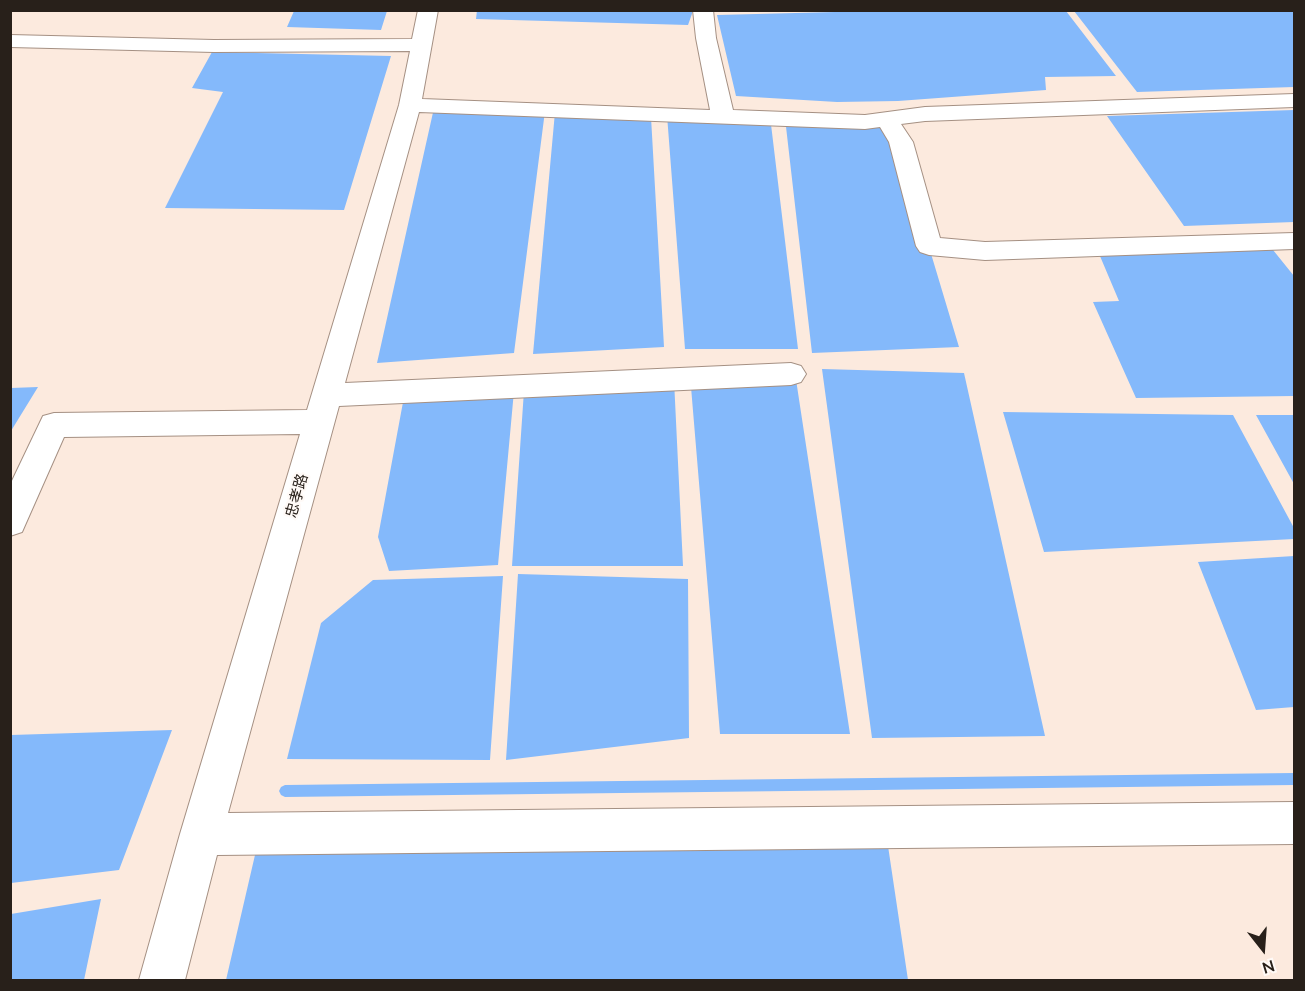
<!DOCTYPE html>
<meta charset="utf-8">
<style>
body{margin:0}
#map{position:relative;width:1305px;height:991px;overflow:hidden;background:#fceade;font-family:"Nunito Sans",sans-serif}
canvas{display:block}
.frame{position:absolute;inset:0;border:12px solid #28201a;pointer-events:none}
.north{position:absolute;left:1233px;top:919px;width:60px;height:60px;-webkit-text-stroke:4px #fffaf7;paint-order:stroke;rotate:163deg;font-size:16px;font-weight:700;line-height:24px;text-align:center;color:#28201a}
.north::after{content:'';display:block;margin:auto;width:21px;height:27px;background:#28201a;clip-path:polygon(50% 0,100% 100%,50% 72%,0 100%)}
</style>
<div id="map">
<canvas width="1305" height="991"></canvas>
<div class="frame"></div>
<div class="north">N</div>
</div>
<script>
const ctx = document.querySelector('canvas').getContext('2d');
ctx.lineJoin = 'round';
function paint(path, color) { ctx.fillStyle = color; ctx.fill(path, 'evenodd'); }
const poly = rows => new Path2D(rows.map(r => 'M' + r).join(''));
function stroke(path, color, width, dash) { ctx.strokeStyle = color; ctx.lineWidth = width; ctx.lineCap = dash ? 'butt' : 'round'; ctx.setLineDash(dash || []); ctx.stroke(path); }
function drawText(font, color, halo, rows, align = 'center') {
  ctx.font = font + ' "Nunito Sans","Noto Sans TC",sans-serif'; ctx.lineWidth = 4.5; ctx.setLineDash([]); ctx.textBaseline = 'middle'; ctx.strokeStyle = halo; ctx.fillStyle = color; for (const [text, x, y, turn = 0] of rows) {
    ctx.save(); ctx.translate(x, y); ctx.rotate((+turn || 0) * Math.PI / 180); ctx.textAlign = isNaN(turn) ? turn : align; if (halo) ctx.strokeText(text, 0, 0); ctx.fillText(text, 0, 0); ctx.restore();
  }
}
const water = poly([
 [477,10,693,11,688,25,476,19],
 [294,11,295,10,387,11,381,30,287,27],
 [874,11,1066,11,1116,76,1045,77,1046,90,898,101,837,102,736,96,717,15],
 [1074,11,1294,11,1294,87,1137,92],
 [212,52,391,56,344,210,165,208,223,92,192,88],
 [434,108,545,111,514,353,377,363],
 [1294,110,1294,222,1184,226,1107,116],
 [555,112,651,117,664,347,533,354],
 [667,115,770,116,798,349,685,349],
 [785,118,893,127,959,347,812,353],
 [1269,245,1294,276,1294,396,1136,398,1093,302,1119,301,1097,249],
 [822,369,964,373,1045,736,872,738],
 [795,373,850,734,720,734,690,375],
 [525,376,674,380,683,566,512,566],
 [515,380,498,565,389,571,378,537,406,386],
 [38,387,11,431,11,388],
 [1003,412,1233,415,1294,528,1294,539,1044,552],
 [1256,415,1294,415,1294,484],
 [1294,556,1294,707,1256,710,1198,562],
 [518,574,688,579,689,738,506,760],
 [503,576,490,760,287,759,321,623,373,580],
 [172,730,119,870,11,883,11,735],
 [888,846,908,980,226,980,255,855],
 [101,899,84,980,11,980,11,914]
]);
const stream = poly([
 [1294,773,1294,785,285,797,281,795,279,791,281,787,285,785,1294,773]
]);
const minor = poly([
 [418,10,438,10,422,99,710,110,696,38,693,10,713,10,716,38,733,110,865,115,925,107,1294,94,1294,107,925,121,901,124,913,142,940,238,985,242,1294,233,1294,249,985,260,929,255,920,252,916,246,889,142,880,127,865,129,419,112,345,383,791,363,801,366,806,374,801,382,791,385,339,406,228,813,1294,802,1294,844,217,855,185,980,139,980,180,834,300,434,64,437,22,532,10,536,10,485,43,416,54,413,307,410,399,105,410,51,214,52,10,47,10,35,214,40,412,39,418,10]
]);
const streetNames = [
 ["忠孝路",298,496,-74]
];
paint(water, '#84b9fb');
paint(stream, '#84b9fb');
stroke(minor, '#a59083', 2);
paint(minor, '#fff');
drawText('15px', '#28201a', '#fffaf7', streetNames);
</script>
